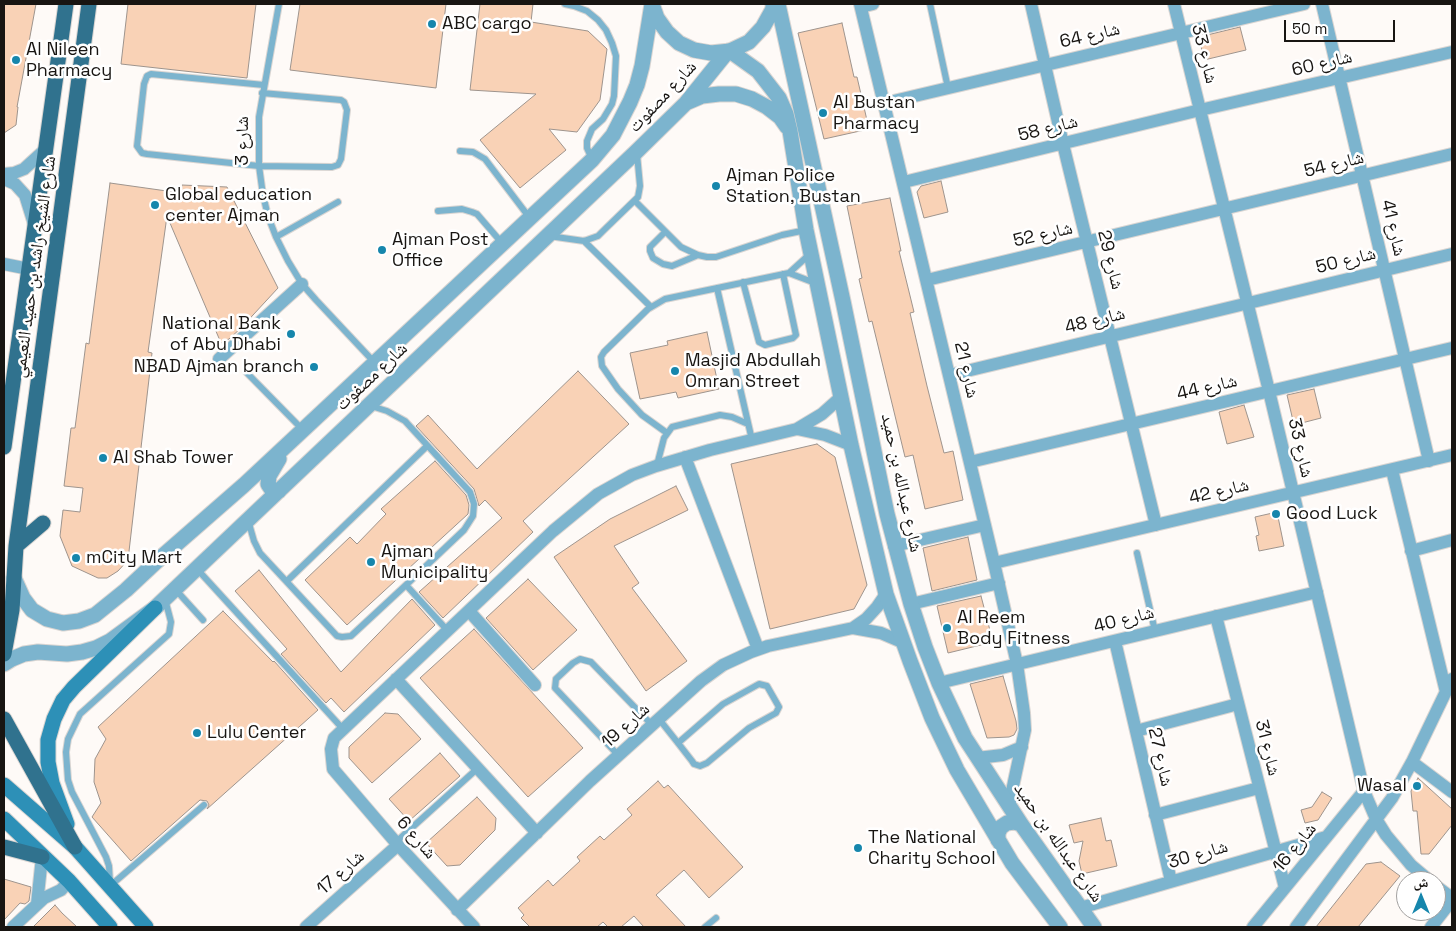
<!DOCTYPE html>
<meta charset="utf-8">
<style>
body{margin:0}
#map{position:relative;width:1456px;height:931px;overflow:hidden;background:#fefaf7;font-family:"Space Grotesk","Noto Naskh Arabic",sans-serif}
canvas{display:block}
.frame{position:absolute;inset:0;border:5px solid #181512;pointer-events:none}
.north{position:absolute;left:1396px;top:871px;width:50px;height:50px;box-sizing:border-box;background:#fff;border:1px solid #a3a1a0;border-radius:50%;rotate:0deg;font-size:14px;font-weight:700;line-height:20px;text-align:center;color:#181512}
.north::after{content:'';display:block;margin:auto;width:18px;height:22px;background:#1686ac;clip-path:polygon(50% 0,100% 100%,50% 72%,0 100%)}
.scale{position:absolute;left:1284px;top:20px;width:111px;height:22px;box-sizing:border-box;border:2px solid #181512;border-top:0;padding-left:6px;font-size:15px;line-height:18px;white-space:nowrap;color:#181512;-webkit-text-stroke:4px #fff;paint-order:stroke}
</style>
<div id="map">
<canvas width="1456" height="931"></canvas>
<div class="frame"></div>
<div class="north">ش</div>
<div class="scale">50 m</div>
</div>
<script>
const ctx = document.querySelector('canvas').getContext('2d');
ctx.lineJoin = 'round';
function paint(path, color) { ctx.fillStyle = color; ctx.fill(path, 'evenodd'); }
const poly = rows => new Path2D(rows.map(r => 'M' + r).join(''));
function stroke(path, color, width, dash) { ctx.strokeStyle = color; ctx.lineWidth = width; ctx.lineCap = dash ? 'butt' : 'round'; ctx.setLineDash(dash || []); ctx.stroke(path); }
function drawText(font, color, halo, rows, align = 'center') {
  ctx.font = font + ' "Space Grotesk","Noto Naskh Arabic",sans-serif'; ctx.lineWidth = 5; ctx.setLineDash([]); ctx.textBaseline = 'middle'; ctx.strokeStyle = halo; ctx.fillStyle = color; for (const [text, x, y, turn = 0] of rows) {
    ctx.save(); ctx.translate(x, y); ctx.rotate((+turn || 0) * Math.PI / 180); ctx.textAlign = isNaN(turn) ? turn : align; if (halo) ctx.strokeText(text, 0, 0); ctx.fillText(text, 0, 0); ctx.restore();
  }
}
const building = poly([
 [4,4,36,4,17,107,18,107,16,125,4,133,4,4],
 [128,4,256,4,247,78,121,64,128,4],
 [300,4,446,4,436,88,290,70,300,4],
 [480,4,533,4,531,22,588,31,607,49,600,100,577,132,549,129,566,150,520,188,480,140,536,94,470,90,480,4],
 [842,23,854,77,857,77,869,129,824,139,798,33,842,23],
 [1240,27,1246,50,1204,60,1200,42,1203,36,1240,27],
 [941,181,948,212,924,218,917,192,921,186,941,181],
 [110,183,181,193,182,185,227,187,278,288,241,328,229,339,221,343,167,216,148,352,152,353,128,560,118,571,107,578,98,578,72,566,60,536,63,510,80,512,83,488,64,486,71,428,75,428,86,343,89,344,110,183],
 [890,198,901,251,899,251,914,312,910,313,927,386,944,453,953,451,963,500,925,509,913,455,905,457,872,321,869,322,859,279,862,278,847,206,890,198],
 [707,332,719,389,678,398,676,392,640,399,630,353,668,345,667,341,707,332],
 [578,371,629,424,523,521,533,532,443,618,419,592,502,518,485,500,479,506,474,489,416,426,428,415,477,469,578,371],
 [1314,389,1321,418,1294,425,1287,395,1314,389],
 [1244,405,1254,437,1227,444,1219,412,1244,405],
 [817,444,835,457,867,585,854,609,770,629,731,464,817,444],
 [435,461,466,495,469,505,468,514,347,625,305,580,350,537,357,544,386,514,381,509,435,461],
 [676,486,688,510,614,546,639,583,632,588,687,661,646,691,554,557,610,519,676,486],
 [1277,512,1284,546,1259,551,1256,536,1259,535,1255,517,1277,512],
 [968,537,977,580,932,591,923,548,968,537],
 [259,570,341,672,412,599,435,625,344,712,331,698,326,703,281,654,287,649,235,591,259,570],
 [528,579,577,630,533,670,486,618,528,579],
 [981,596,993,642,948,653,937,606,981,596],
 [223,611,273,662,274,661,318,710,207,809,209,805,207,801,200,800,131,861,92,817,101,803,94,782,95,759,106,739,98,727,223,611],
 [474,629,583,748,528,797,420,678,474,629],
 [1003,676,1016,721,1017,729,1014,735,1009,737,987,738,970,684,1003,676],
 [385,713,398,714,421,739,372,783,349,758,349,747,385,713],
 [440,753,460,776,409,821,389,799,440,753],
 [1418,778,1452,809,1452,825,1429,854,1421,854,1417,811,1413,811,1411,791,1418,778],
 [658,781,664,788,668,785,743,867,709,898,684,870,656,895,686,927,644,927,634,916,621,927,608,927,603,922,597,927,530,927,521,918,524,915,518,908,548,880,553,886,580,861,577,857,600,836,604,840,632,815,627,809,658,781],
 [1322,792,1332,798,1318,820,1305,823,1301,810,1312,807,1322,792],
 [477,797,496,818,495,830,460,865,447,866,426,843,477,797],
 [1101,818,1106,841,1111,840,1117,866,1082,874,1079,861,1083,841,1074,843,1069,825,1101,818],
 [1381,862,1400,876,1358,927,1316,927,1366,864,1381,862],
 [4,879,31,887,29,901,25,904,20,903,4,920,4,879],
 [55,905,62,913,77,927,33,927,55,905]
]);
const service = poly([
 [279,4,259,117,259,166,263,195,268,216,276,237,288,261,302,284,316,300,375,363],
 [565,4,574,6,587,11,598,20,606,30,612,43,616,56,614,96,612,104,603,119,592,129,587,141,587,148,592,159],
 [930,4,948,88],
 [262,93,341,100,344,102,347,110,341,159,338,165,332,167,259,166,147,154,142,153,137,146,144,84,147,76,151,74,264,85],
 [460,151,473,152,485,159,529,217],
 [635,201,681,247,698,255,707,257,716,257,782,235,806,230],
 [438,211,462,209,472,212,477,214,502,243],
 [665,232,650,247,650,251,653,258,663,264,672,266,698,255],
 [549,236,584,241,598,236,603,231,638,197,640,186,637,154],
 [276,237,338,202],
 [584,241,651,307],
 [789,273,815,283],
 [743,282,759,342,765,345,793,338,796,335,783,274],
 [717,288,752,440],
 [246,372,303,430],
 [667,433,642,415,618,389,602,366,601,357,604,352,648,309,665,299,789,273,811,253],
 [657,465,664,438,672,427,720,415,732,417,748,424],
 [248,520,254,541,260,553,337,636,342,637,351,636,406,585,464,530,473,516,474,504,470,492,405,421,387,411,371,406],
 [1137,553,1155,631],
 [197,569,343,729],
 [287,581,427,446],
 [406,585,448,631],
 [175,589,203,620],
 [659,719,678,743,692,761,694,764,700,766,707,763,749,728,776,713,779,707,767,686,759,684,723,704,678,743],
 [619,756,555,688,556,679,573,663,580,659,591,662,652,725],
 [396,842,478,768],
 [110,883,109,866,106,857,72,792,68,780,66,752,68,739,80,714,169,634,171,622,165,599],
 [110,886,204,805],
 [705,927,716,918]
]);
const minor = poly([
 [860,4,994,563,1017,664,1024,713,1025,730,1009,805],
 [1031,4,1063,144,1156,525],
 [1174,4,1269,391,1364,791,1376,819,1386,835,1411,865,1430,881],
 [1322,4,1429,461],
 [861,7,873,4],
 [885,103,1304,4],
 [4,174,14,173,24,169,47,148],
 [4,179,15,184,25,195,34,224],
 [904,182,1200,110,1452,52],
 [4,264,29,269],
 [927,280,1452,154],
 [219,359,302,284],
 [950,375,1452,254],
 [797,429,825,435,851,445],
 [685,457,758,649],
 [970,462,1452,348],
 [1392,470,1446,692],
 [894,546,985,525],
 [1411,551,1452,540],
 [994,563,1452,455],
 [911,604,999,583],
 [469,611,535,685],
 [1216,616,1285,888],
 [853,628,866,619,877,607,886,594],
 [1115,641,1171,881],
 [396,679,537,833],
 [939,683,1317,592],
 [1136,731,1238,704],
 [977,758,1003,755,1022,747],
 [1412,762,1452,792],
 [1155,815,1259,788],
 [1436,886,1452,898],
 [37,904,42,857],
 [1080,908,1326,837],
 [457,910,590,781,701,681,723,665,751,652,768,646,853,628,881,633,902,642],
 [13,927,44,898,61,890,69,881],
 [306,927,398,845],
 [474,927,398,845,333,769,331,749,334,738,553,531,598,494,632,475,656,466,710,450,797,429,822,414,841,397],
 [1253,927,1364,791],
 [1296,927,1392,798,1412,762,1452,679],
 [1431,927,1452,900]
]);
const tertiary = poly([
 [652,4,657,18,667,32,679,43,694,50,711,53,730,51,749,42,763,27,773,9,773,4],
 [778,4,843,301,887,514,911,604,925,647,939,683,965,738,1021,824,1094,927],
 [730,51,758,71,779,98,786,114,790,131,806,230,851,445,886,594,910,661,932,718,957,770,1012,863,1060,927],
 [688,102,702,96,719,94,736,94,752,99,767,107,780,117,787,127],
 [279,459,269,476,268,484,272,490,279,491],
 [14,578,23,598,32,610,47,619,63,623,79,621,95,615,126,590,157,561,244,485,592,160,613,135,630,102,637,85,642,66,652,4],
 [4,664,12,659,24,654,38,652,67,654,82,652,96,648,110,641,155,608,636,152,686,103,728,51],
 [998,840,998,833,1001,827,1007,823,1014,822,1021,824]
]);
const secondary = poly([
 [4,785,75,847,146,927],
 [4,819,69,881,110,927],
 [67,824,52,783,48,762,48,740,54,719,63,700,74,687,155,608]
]);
const primary = poly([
 [4,447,66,4],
 [16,546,43,523],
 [4,654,12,610,16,546,89,4],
 [4,719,75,847],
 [4,847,42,857]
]);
const markers = [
 [432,24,5,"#1686ac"],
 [16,60,5,"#1686ac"],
 [823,113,5,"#1686ac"],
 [716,186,5,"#1686ac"],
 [155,205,5,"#1686ac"],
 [382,250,5,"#1686ac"],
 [291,334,5,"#1686ac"],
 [314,367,5,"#1686ac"],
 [675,371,5,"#1686ac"],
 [103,458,5,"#1686ac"],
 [1276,514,5,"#1686ac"],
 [76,558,5,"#1686ac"],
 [371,562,5,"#1686ac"],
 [947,628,5,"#1686ac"],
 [197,733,5,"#1686ac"],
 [1417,786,5,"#1686ac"],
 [858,848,5,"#1686ac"]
];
const poiNames = [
 ["ABC cargo",442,24],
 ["Al Nileen",26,50],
 ["Pharmacy",26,71],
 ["Al Bustan",833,103],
 ["Pharmacy",833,124],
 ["Ajman Police",726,176],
 ["Station, Bustan",726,197],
 ["Global education",165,195],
 ["center Ajman",165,216],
 ["Ajman Post",392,240],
 ["Office",392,261],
 ["National Bank",281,324,"right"],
 ["of Abu Dhabi",281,345,"right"],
 ["Masjid Abdullah",685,361],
 ["Omran Street",685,382],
 ["NBAD Ajman branch",304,367,"right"],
 ["Al Shab Tower",113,458],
 ["Good Luck",1286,514],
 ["Ajman",381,552],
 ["Municipality",381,573],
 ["mCity Mart",86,558],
 ["Al Reem",957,618],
 ["Body Fitness",957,639],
 ["Lulu Center",207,733],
 ["Wasal",1407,786,"right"],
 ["The National",868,838],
 ["Charity School",868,859]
];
const streetNames = [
 ["شارع 64",1090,36,-13],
 ["شارع 33",1204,54,76],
 ["شارع 60",1322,64,-13],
 ["شارع مصفوت",663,97,-47],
 ["شارع 58",1048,129,-14],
 ["شارع 3",243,141,-90],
 ["شارع 54",1334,165,-14],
 ["شارع 41",1393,228,77],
 ["شارع 52",1043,235,-13],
 ["شارع 29",1110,260,76],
 ["شارع 50",1346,261,-14],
 ["شارع الشيخ راشد بن حميد النعيمي",35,267,-82],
 ["شارع 48",1095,321,-14],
 ["شارع 21",966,370,77],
 ["شارع مصفوت",372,377,-43],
 ["شارع 44",1207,388,-13],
 ["شارع 33",1300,448,77],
 ["شارع عبدالله بن حميد",901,483,78],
 ["شارع 42",1219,492,-13],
 ["شارع 40",1124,620,-14],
 ["شارع 19",626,726,-42],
 ["شارع 31",1267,748,76],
 ["شارع 27",1160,757,77],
 ["شارع 6",416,838,49],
 ["شارع عبدالله بن حميد",1058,843,55],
 ["شارع 16",1295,848,-51],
 ["شارع 30",1198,855,-16],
 ["شارع 17",341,873,-42]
];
paint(building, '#f9d2b6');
stroke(building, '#9e948d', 1);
stroke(service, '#d9d5d2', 8);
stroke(minor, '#d9d5d2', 14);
stroke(tertiary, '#d9d5d2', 17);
stroke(secondary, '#d9d5d2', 17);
stroke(primary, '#d9d5d2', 17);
stroke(service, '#7cb4ce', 6);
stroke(minor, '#7cb4ce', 12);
stroke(tertiary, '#7cb4ce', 15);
stroke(secondary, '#2d90b7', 15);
stroke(primary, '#30728e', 15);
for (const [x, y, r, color] of markers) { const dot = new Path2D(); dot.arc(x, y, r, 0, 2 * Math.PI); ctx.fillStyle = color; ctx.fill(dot); stroke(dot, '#fff', 2); }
drawText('18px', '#181512', '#fff', poiNames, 'left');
drawText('18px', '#181512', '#fff', streetNames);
</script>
